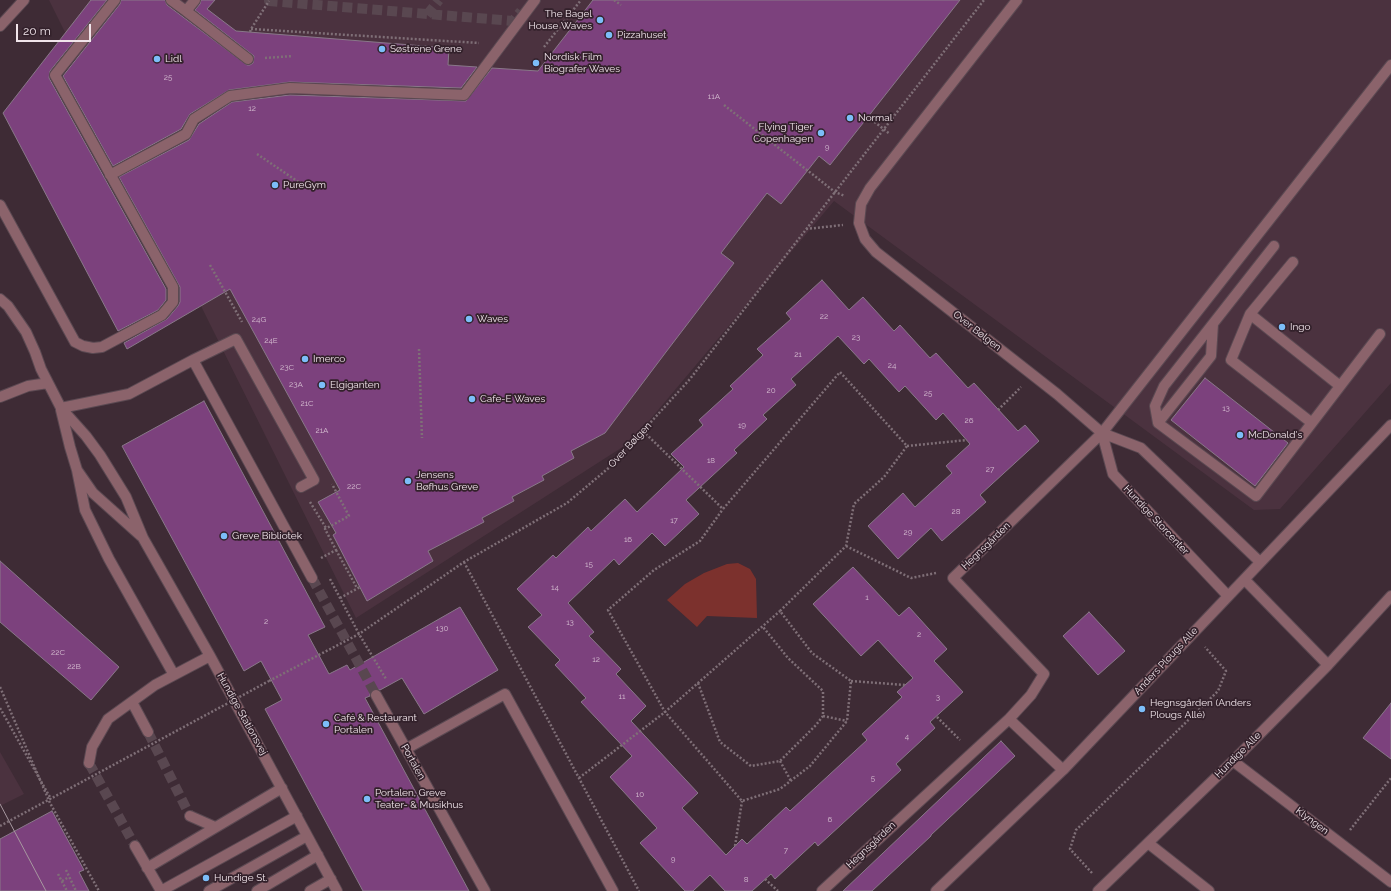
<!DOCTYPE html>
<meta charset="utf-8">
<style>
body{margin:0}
#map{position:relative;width:1391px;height:891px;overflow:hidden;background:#3e2b35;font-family:Raleway,sans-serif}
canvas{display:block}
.scale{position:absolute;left:16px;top:24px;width:75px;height:18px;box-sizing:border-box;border:2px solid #f1e5eb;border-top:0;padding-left:5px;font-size:12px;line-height:14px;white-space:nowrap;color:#f1e5eb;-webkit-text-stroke:3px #33212b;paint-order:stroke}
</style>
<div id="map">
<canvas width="1391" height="891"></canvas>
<div class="scale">20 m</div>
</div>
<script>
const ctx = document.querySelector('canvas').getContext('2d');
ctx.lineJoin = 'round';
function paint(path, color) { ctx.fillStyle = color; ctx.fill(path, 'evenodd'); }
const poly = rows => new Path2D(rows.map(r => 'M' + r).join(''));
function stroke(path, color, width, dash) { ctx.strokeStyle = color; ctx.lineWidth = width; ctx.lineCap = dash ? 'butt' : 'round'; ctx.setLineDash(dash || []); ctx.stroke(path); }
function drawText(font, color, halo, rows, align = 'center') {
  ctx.font = font + ' Raleway,sans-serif'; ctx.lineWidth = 3.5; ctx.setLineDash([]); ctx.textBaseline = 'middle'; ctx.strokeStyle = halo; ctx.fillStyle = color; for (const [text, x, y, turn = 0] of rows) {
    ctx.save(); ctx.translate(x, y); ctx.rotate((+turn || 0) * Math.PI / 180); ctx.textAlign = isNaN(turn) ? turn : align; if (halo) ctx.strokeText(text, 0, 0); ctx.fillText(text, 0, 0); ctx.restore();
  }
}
const built = poly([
 [49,0,1391,0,1391,383,1280,509,1254,510,834,201,632,441,356,618],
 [0,752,24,794,0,806]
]);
const green = poly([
 [738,563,750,569,756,579,757,618,707,616,697,627,667,600,685,584,704,573,727,564]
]);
const building = poly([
 [91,0,107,0,50,71,49,78,166,289,166,300,158,310,118,331,3,113,91,0],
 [121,0,165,0,167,5,247,65,250,65,253,63,254,56,195,10,200,4,201,0,215,0,207,9,236,31,449,48,448,65,477,67,461,88,290,82,229,90,190,114,181,129,113,166,63,76,120,4,121,0],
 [593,0,960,0,830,165,819,156,781,204,767,193,721,253,734,263,666,352,605,433,571,451,574,458,542,476,544,480,512,497,514,501,482,518,484,522,428,551,433,561,367,601,333,535,336,533,318,502,340,490,230,289,127,349,124,343,167,319,178,306,180,302,180,287,119,177,189,140,199,124,232,102,290,95,466,101,492,68,538,71,593,0],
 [822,280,849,310,863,297,894,331,900,325,930,358,936,353,968,388,974,383,1018,431,1025,425,1039,441,980,495,986,502,942,541,931,528,898,559,868,526,903,493,915,507,952,473,946,466,970,444,943,413,936,420,905,386,899,392,869,359,864,364,838,336,791,379,796,385,763,415,767,419,734,450,737,453,686,500,699,514,665,546,652,533,619,565,614,559,568,603,594,632,589,636,621,669,616,674,646,706,631,721,698,793,682,808,726,855,742,839,747,844,786,807,790,811,867,740,862,734,902,697,897,692,913,678,878,640,861,656,813,604,853,567,899,616,909,607,947,649,934,661,963,692,930,722,935,728,896,764,901,770,818,846,815,842,775,879,771,874,752,891,725,891,710,875,693,891,685,891,640,843,657,828,610,777,632,756,581,702,586,698,555,665,560,660,528,627,542,615,517,589,553,555,556,558,588,527,591,531,625,499,637,512,684,467,671,454,703,425,699,420,733,389,730,386,763,355,757,349,791,319,786,313,822,280],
 [1205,378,1288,443,1255,486,1171,420,1205,378],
 [204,401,325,627,308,635,329,674,347,665,350,670,460,607,498,670,424,714,402,678,380,690,373,689,370,692,370,696,365,698,469,891,363,891,265,709,282,700,261,661,244,671,122,446,204,401],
 [0,561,119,667,91,700,0,622,0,561],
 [1089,612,1125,651,1098,675,1063,636,1089,612],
 [1391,703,1391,759,1363,738,1391,703],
 [1001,741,1015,756,931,835,931,836,872,891,843,891,1001,741],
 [52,811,84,870,79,872,89,891,0,891,0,839,52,811]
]);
const minorTunnel = poly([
 [270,0,269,1,513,21,521,11],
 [427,15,439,0],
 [312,578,376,695],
 [148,732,190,816],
 [89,763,135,846]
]);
const path = poly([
 [614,0,621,5],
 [251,29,479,43],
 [250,32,251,29,269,1],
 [544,47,581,0],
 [265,58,293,56],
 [724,105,835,192,845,196],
 [868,117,890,134],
 [257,154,306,187],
 [806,229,843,225],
 [210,265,242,322],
 [419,349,422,438],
 [998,410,1021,387],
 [643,431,723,509,840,372,907,446,884,477,854,504,846,546,780,611,812,653,851,681,847,721,810,766,780,789,742,801,665,712,608,610,654,570,700,541,723,509],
 [907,446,967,440],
 [310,502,326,528],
 [846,546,911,578,936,573],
 [336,550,357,588],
 [321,558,336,550,325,529,349,516,332,484],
 [464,562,639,891],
 [330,579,359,634,386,679],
 [340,598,360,587],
 [269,681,359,634,464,562,567,503,611,466,690,379,984,0],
 [851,681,905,685],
 [698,683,720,742,751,766,780,761,816,725,823,716,823,691,788,658,763,627],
 [0,687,50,803,99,891],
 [823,716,847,721],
 [937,717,960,740],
 [780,761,791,781],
 [579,778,665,712,780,611],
 [1350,830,1391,778],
 [735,846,742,801],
 [66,870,76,891],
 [1092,873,1070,849,1076,830,1218,691,1226,671,1205,647],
 [58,874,67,891],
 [765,879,778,891],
 [62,881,69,877]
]);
const minor = poly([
 [171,0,186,11],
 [195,0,186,11,248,59],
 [1017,0,870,188,861,204,859,223,865,239,876,252,1057,394,1102,433,1141,448,1260,562],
 [0,26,24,0],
 [110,175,186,134,194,119,230,96,290,88,464,95,535,0],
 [0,205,75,342,83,346,93,348,102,347,162,315,173,302,173,287,55,75,115,0],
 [1274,246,1164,386,1155,406,1158,423,1256,496,1380,334],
 [1293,262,1250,314,1340,386],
 [0,299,8,306,26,332,35,352,41,369,61,408,86,436,100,455,126,497,143,538,210,656,337,891],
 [1250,314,1231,360,1312,423],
 [193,360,236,339,314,480,301,487],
 [0,397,28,386,48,383],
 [61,408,129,394,193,360,312,578],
 [61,410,70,447,77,470,93,493,141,536],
 [1158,423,1211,356,1213,324],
 [1102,433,1113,474,1228,596],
 [77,470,85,510,109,559,174,675],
 [1245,580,1328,665],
 [376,695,485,891],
 [132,702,148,732],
 [1009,719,1031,695,1044,674,953,578,1102,433,1391,65],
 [406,749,505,694,613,891],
 [1233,761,1391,882],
 [89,763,92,747,108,719,155,685,210,656],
 [190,816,215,827],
 [1148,843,1209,891],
 [135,846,161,891],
 [147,868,282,788],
 [161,891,297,816],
 [209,891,307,836],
 [257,891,318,855],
 [310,891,331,879],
 [822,891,1009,719,1063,770],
 [936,891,1063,770,1391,425],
 [1098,891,1233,761,1328,665,1391,596]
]);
const tram = poly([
 [0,804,46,891]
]);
const pathBridge = poly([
 [0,708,51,799],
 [0,826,269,681]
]);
const markers = [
 [600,20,4,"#7cbef9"],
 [609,35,4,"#7cbef9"],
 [382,49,4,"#7cbef9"],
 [157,59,4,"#7cbef9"],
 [536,63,4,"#7cbef9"],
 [850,118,4,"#7cbef9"],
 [821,133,4,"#7cbef9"],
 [275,185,4,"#7cbef9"],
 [469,319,4,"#7cbef9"],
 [1282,327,4,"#7cbef9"],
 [305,359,4,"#7cbef9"],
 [322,385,4,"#7cbef9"],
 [472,399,4,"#7cbef9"],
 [1240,435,4,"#7cbef9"],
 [408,481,4,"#7cbef9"],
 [224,536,4,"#7cbef9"],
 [1142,709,4,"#7cbef9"],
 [326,724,4,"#7cbef9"],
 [367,799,4,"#7cbef9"],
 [206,878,4,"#7cbef9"]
];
const numberNames = [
 ["25",168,78],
 ["11A",714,97],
 ["12",252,109],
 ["9",827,148],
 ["22",824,317],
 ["24G",259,320],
 ["23",856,338],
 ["24E",271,341],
 ["21",798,355],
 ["24",892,366],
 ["23C",287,368],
 ["23A",296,385],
 ["20",771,391],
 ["25",928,394],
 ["21C",307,404],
 ["13",1226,409],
 ["26",969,421],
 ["19",742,426],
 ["21A",322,431],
 ["18",711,461],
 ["27",990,470],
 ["22C",354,487],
 ["28",956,512],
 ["17",674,521],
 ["29",908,533],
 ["16",628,540],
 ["15",589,565],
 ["14",555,588],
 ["1",867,598],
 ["2",266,622],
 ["13",570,623],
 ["130",442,629],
 ["2",919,635],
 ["22C",58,653],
 ["12",596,660],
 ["22B",74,667],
 ["11",622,697],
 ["3",938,698],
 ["4",907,737],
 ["5",873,779],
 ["10",640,795],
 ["6",830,820],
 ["7",786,851],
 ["9",673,860],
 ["8",746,880]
];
const poiNames = [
 ["The Bagel",592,14,"right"],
 ["House Waves",592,26,"right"],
 ["Pizzahuset",617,35],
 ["Søstrene Grene",390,49],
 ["Nordisk Film",544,57],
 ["Biografer Waves",544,69],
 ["Lidl",165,59],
 ["Normal",858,118],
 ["Flying Tiger",813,127,"right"],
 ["Copenhagen",813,139,"right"],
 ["PureGym",283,185],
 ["Waves",477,319],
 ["Ingo",1290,327],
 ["Imerco",313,359],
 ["Elgiganten",330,385],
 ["Cafe-E Waves",480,399],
 ["McDonald's",1248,435],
 ["Jensens",416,475],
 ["Bøfhus Greve",416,487],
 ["Greve Bibliotek",232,536],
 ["Hegnsgården (Anders",1150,703],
 ["Plougs Allé)",1150,715],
 ["Café & Restaurant",334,718],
 ["Portalen",334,730],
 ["Portalen, Greve",375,793],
 ["Teater- & Musikhus",375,805],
 ["Hundige St.",214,878]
];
const streetNames = [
 ["Over Bølgen",977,331,38],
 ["Over Bølgen",630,445,-47],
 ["Hundige Storcenter",1156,520,47],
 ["Hegnsgården",986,546,-44],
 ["Anders Plougs Alle",1166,661,-47],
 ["Hundige Stationsvej",242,714,61],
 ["Hundige Alle",1238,755,-45],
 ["Portalen",413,762,61],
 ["Klyngen",1312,821,37],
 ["Hegnsgården",871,845,-43]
];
paint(built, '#4b323f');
paint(green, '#7c312d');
paint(building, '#7c417d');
stroke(building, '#897889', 1);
stroke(minorTunnel, '#594750', 10, [10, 5]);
stroke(minor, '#5b4952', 12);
stroke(path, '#7f6f77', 2.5, [2, 2]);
stroke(minor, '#8b636b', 10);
stroke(tram, '#a798a0', 1);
stroke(pathBridge, '#7f6f77', 2.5, [2, 2]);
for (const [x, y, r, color] of markers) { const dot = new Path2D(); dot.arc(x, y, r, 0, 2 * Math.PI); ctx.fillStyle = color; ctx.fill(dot); stroke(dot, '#33212b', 1.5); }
drawText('8px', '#d4bcd0', null, numberNames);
drawText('10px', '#f1e5eb', '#33212b', poiNames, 'left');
drawText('10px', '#f1e5eb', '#33212b', streetNames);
</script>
